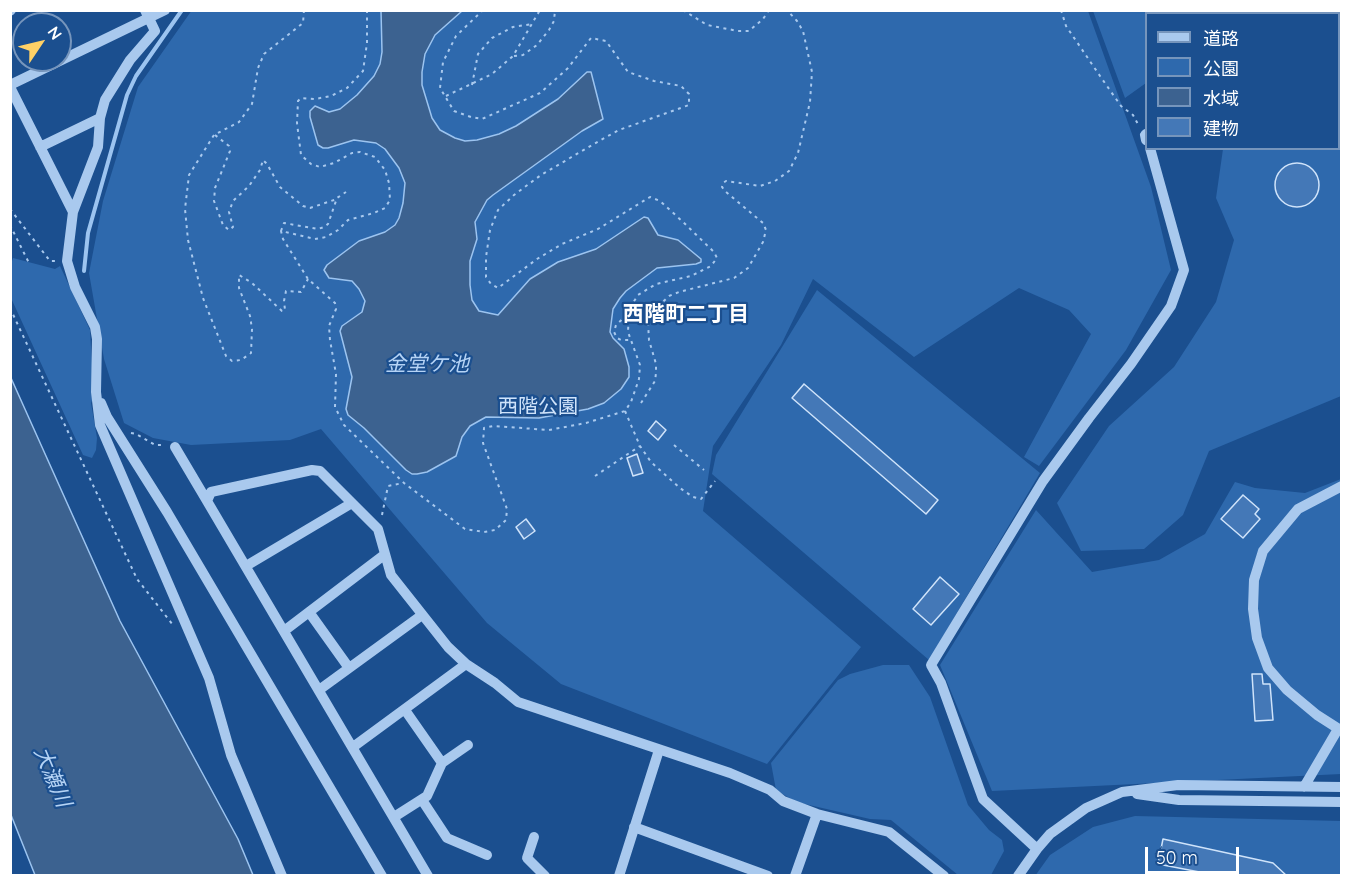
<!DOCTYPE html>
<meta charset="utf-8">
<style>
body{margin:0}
#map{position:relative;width:1352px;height:886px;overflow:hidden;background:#1b4f8f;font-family:Quicksand,"Noto Sans JP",sans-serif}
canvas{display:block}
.frame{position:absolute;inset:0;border:12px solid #fff;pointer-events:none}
.legend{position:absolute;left:1145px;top:12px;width:195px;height:138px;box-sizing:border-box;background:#1b4f8f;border:2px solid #7695bc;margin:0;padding:8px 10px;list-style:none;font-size:18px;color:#fff}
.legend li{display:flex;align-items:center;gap:12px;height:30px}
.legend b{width:30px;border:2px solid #7695bc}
.north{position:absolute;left:12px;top:12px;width:60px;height:60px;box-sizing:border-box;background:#1b4f8f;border:2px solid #7695bc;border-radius:50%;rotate:55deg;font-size:16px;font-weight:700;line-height:24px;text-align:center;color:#fff}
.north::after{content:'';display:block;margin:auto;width:21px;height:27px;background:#ffd166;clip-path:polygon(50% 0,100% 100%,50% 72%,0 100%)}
.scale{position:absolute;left:1145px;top:847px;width:94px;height:27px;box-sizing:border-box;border:3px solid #fff;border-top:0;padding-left:8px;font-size:18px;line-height:21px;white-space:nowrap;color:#fff;-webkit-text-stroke:4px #1b4f8f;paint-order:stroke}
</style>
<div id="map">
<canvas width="1352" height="886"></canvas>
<div class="frame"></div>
<ul class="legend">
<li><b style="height:8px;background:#a9c9ee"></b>道路</li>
<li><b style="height:16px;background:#2e69ad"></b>公園</li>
<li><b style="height:16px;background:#3c6290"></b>水域</li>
<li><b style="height:16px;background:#4478b7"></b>建物</li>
</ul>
<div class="north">N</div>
<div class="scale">50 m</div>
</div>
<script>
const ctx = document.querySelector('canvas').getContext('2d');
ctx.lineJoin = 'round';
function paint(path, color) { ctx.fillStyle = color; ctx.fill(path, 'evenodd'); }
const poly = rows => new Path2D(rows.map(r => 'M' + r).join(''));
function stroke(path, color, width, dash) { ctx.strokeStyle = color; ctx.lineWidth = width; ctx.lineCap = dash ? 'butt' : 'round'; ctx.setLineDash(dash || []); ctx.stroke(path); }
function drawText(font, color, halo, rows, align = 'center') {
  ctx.font = font + ' Quicksand,"Noto Sans JP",sans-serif'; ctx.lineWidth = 4.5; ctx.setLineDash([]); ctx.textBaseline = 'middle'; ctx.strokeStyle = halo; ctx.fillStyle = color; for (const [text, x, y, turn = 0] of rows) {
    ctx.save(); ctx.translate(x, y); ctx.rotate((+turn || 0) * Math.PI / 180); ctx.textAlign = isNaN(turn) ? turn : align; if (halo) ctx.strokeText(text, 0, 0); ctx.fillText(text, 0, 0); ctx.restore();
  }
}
const green = poly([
 [192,10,1088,11,1151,187,1171,270,1126,350,1039,466,1024,457,1091,334,1069,310,1019,288,914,357,813,279,781,345,713,446,703,511,861,647,767,764,561,684,487,623,321,429,290,440,191,445,153,438,124,423,104,359,89,273,103,201,138,87],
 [1217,11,1219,13,1146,14,1146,83,1125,98,1093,11],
 [1341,88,1341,396,1209,451,1183,515,1144,549,1081,551,1057,503,1109,426,1174,367,1216,302,1234,240,1216,198,1223,149,1338,148,1338,89],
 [13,258,55,269,60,266,90,330,94,396,91,403,97,438,96,450,92,458,83,455,11,298,11,264],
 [817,290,1040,473,929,660,712,474,716,455],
 [1341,479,1341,774,992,791,940,665,1036,510,1092,572,1159,560,1205,534,1235,482,1255,488,1305,493],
 [883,665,909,665,930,697,968,805,989,830,1002,840,1004,851,991,875,958,875,891,820,870,819,796,802,776,790,771,763,838,680,850,674],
 [1135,816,1341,821,1341,875,1035,876,1050,855,1093,827]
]);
const water = poly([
 [381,11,462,11,435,35,425,54,422,72,422,85,432,118,440,130,455,138,465,141,477,140,499,134,516,126,558,99,587,72,591,72,603,119,582,131,493,195,487,200,475,222,477,239,470,261,470,285,472,300,479,311,498,315,530,279,558,262,596,249,644,217,648,218,658,235,678,240,701,259,701,262,696,264,657,268,626,291,620,298,613,309,610,332,613,338,624,349,629,367,629,377,621,389,604,403,588,409,539,418,486,417,470,426,462,437,456,456,427,472,417,474,412,474,406,470,364,428,348,415,346,409,352,377,340,331,342,326,362,312,365,301,359,289,352,281,329,278,324,270,327,265,359,241,385,232,395,225,399,218,403,203,405,183,399,168,385,149,376,143,354,140,328,148,323,148,318,145,310,117,310,111,315,106,329,112,340,109,357,95,374,76,380,64,382,52,381,11],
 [11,378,120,621,238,839,253,875,35,875,11,815,11,378]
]);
const stream = poly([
 [84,271,88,233,127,95,136,76,182,10]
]);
const building = poly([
 '1275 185a22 22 0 1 1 44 0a22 22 0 1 1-44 0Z',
 [804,384,938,500,926,514,792,398,804,384],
 [656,421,666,430,658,440,648,431,656,421],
 [637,454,643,473,633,476,627,458,637,454],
 [1243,495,1259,509,1255,514,1260,519,1243,538,1221,519,1243,495],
 [526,519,535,531,524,539,516,527,526,519],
 [940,577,959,594,931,625,913,609,940,577],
 [1252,674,1262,674,1263,684,1270,684,1273,720,1255,721,1252,674],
 [1163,839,1273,863,1287,876,1220,876,1158,864,1163,839]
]);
const path = poly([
 [304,10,303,23,264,54,258,68,252,104,239,122,214,135,189,175,185,209,188,240,203,298,226,356,232,361,241,360,251,353,252,329,250,316,239,288,239,275,252,283,282,311,285,310,284,301,286,291,301,292,308,279],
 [367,10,367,43,363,71,347,88,331,96,315,99,301,98,298,101,297,123,301,155,311,164,320,167,334,163,352,153,360,152,375,157,385,170,389,183,390,200,385,208,374,213,348,220,338,230,326,237,315,239,281,231,283,239,308,279,335,303,336,309,329,326,330,340,336,374,335,407,344,425,404,483,465,529,484,532,495,530,506,520,507,509,483,443,484,428,493,426,549,430,586,423,625,411,631,402,639,379,640,365,628,332,629,309,638,295,656,284,691,276,711,266,717,258,714,252,682,221,660,201,650,197,598,229,562,244,537,259,498,288,491,284,486,277,486,257,490,230,498,210,514,195,541,175,599,141,619,130,689,105,689,94,681,86,654,81,628,72,606,41,591,38,568,68,540,93,482,119,471,117,454,111,440,88,443,62,456,36,483,10],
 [683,10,707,25,738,31,749,31,763,19,769,10],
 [1061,10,1066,26,1100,76,1121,106,1133,115,1139,126],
 [514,56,523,55,537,45,549,30,554,21,555,10],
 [472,85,478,54,492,38,513,27,532,24],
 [446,96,492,74,513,56,540,10],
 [215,135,229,146,230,151,215,188,214,201,223,225,229,230,233,227,229,212,233,201,249,186,260,170,263,160,267,164,280,187,303,206,310,208,337,199],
 [10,209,50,261,57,261],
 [10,225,29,263],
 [281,231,284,223,318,229,324,227,328,224,337,198,346,192],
 [10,308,137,579,173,625],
 [627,315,616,325,614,332,617,338,621,340,631,340],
 [641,403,655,381,656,373,656,364,649,340,648,323,653,311,669,296,679,292,734,278,748,268,763,242,766,230,763,223,726,192,722,187,723,183,726,181,760,186,775,181,789,171,798,153,810,102,812,72,803,31,797,21,787,10],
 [625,411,640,446,651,462,680,488,693,497,701,499,715,481],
 [131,433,136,434,155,445,163,445],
 [674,445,704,470],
 [595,476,640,446],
 [382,515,388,486,403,483]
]);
const minor = poly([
 [145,10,155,31,130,60,105,100,100,118,98,147,73,212,67,261,75,287,95,327,97,339,96,392,100,425,209,678,231,755,282,876],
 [1227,10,1229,14],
 [10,11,11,10],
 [1289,14,1293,10],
 [1338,55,1342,53],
 [10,85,165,10],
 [10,87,73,212],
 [1146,134,1145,135,1146,140],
 [40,147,100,118],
 [101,403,107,417,167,512,382,876],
 [175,447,207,501],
 [1342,486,1298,509,1263,551,1254,580,1253,609,1257,638,1268,668,1287,690,1317,715,1342,731],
 [246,566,352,503],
 [309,612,349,668],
 [284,631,384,555],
 [319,690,422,615],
 [353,747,466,664],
 [442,763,468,745],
 [1304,787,1338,729],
 [1137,794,1179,800,1342,802],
 [422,800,447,838,487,855],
 [394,817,427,796,442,763,405,710],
 [634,827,768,876],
 [534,837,527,858,545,876],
 [1037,849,983,799,941,683,931,665,1043,481,1089,418,1131,364,1171,306,1184,270,1150,148],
 [428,876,207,501,211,492,312,470,320,471,378,529,391,575,448,647,466,664,495,683,518,702,730,773,770,790,783,801,817,814,889,832,944,876],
 [619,876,659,750],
 [795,876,817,814],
 [1018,876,1037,849,1050,834,1086,808,1122,792,1178,785,1342,787]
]);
const parkNames = [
 ["西階公園",538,407]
];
const neighbourhoodNames = [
 ["西階町二丁目",686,315]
];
const waterNames = [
 ["金堂ケ池",427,365],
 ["大瀬川",52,777,67]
];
paint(green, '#2e69ad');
paint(water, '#3c6290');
stroke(water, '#9cc4f0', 1.5);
stroke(stream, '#9cc4f0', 4);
paint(building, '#4478b7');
stroke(building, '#cfe3fa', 1.5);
stroke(path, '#a9c9ee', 2, [3, 4.5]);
stroke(minor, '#a9c9ee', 10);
drawText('20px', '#cfe3fa', '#1b4f8f', parkNames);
drawText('bold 21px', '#fff', '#1b4f8f', neighbourhoodNames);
drawText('italic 21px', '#b5d3f5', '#1b4f8f', waterNames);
</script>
